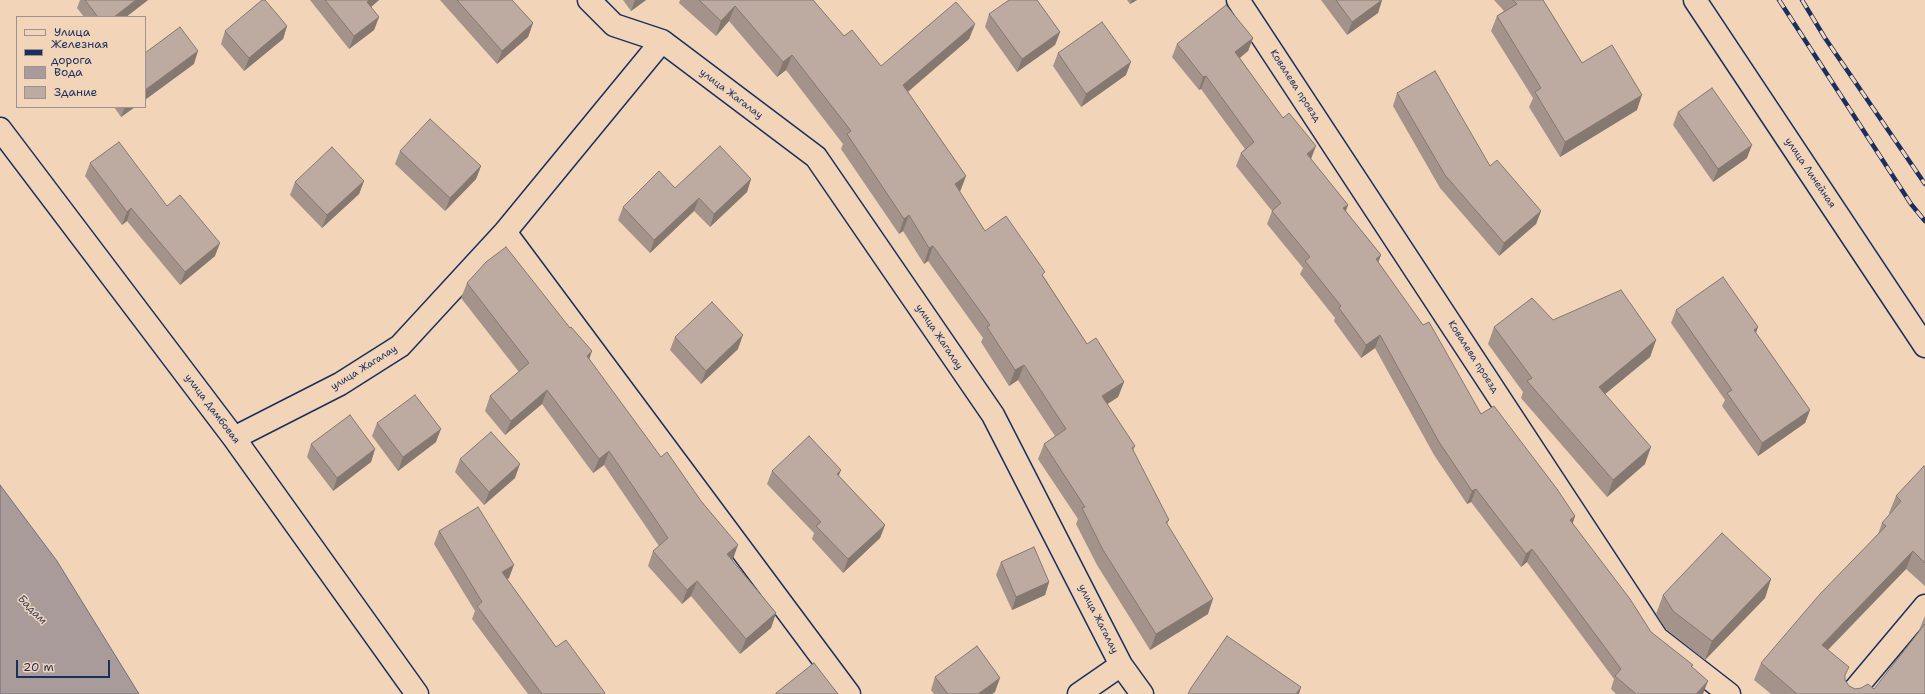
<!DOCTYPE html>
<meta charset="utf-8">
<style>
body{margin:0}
#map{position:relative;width:1925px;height:694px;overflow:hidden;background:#f2d4b8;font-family:"Shantell Sans",sans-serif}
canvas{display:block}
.legend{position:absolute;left:16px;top:16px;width:130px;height:92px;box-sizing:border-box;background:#f2d4b8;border:1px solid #9c9294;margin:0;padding:5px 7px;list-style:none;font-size:12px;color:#1b2f5e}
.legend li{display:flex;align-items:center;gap:8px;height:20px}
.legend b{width:20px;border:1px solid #9c9294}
.scale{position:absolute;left:16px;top:660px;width:94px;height:18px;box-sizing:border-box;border:2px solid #1b2f5e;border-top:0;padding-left:5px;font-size:12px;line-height:14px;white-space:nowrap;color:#1b2f5e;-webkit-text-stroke:3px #f2d4b8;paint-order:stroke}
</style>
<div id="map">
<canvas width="1925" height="694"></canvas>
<ul class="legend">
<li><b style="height:5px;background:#f2d4b8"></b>Улица</li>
<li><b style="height:5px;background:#1b2f5e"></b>Железная дорога</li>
<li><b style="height:11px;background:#a99b99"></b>Вода</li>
<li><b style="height:11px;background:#bdaba2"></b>Здание</li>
</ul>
<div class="scale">20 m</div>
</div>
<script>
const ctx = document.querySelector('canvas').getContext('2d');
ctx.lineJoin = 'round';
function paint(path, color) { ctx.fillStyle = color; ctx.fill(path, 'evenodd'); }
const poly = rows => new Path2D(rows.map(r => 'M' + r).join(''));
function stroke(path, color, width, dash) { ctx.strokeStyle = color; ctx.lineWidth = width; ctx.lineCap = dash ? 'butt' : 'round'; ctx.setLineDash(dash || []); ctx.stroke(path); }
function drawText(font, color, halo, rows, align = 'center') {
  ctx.font = font + ' "Shantell Sans",sans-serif'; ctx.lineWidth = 3; ctx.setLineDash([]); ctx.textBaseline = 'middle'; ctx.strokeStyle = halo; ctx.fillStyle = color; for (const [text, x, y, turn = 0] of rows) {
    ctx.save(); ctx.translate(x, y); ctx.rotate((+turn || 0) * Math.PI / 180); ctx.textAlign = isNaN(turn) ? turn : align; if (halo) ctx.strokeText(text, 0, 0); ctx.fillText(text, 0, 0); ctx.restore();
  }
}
const water = poly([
 [0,485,57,561,139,694,0,694,0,485]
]);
const minor = poly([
 [589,0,614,25,662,41,816,157,993,415,1121,665,1142,694],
 [1238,0,1657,638,1729,694],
 [1695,0,1925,346],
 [0,129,234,438,417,694],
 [505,232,849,694],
 [234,438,340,384,400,346,505,232,662,41],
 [1079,694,1121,665],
 [1851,694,1925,606]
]);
const rail = poly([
 [1779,0,1911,204,1925,221],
 [1802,0,1825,38,1925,184]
]);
const wall = poly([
 [80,0,148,0,126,17,84,17,77,8],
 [310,0,379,0,371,7,379,17,374,30,349,49],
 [440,0,512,0,533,23,528,37,497,64],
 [623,0,646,0,631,11],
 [680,0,813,0,844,36,881,66,975,24,969,39,908,92,966,176,960,192,985,231,1044,277,1087,344,1124,382,1118,397,1107,404,1135,446,1133,451,1169,520,1167,524,1208,614,1150,650,1097,565,1076,524,1078,519,1038,459,1044,444,1055,436,1018,380,1009,386,981,342,983,338,928,261,924,264,903,231,899,234,841,149,843,144,786,70,777,77,729,21,716,36,679,3],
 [1127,0,1137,0,1130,4],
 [1321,0,1382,0,1378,13,1347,35],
 [1494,0,1543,0,1582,63,1637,110,1560,157,1529,107,1533,98,1491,31,1497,16,1504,11],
 [989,14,1060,32,1055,45,1017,72,985,27],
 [287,26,283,39,244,71,221,44,225,31],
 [1253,38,1248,51,1240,58,1311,159,1348,205,1346,211,1381,255,1378,262,1481,414,1575,516,1572,524,1651,632,1692,667,1703,694,1616,694,1611,689,1614,679,1527,562,1521,567,1471,502,1467,504,1434,455,1375,348,1361,358,1334,321,1335,318,1300,274,1303,268,1267,224,1272,211,1236,166,1241,153,1245,149,1201,89,1199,90,1172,57,1177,44],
 [1058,53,1126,75,1081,107,1053,66],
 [1397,93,1541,211,1536,224,1499,256,1440,188,1393,106],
 [114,107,135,107,121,117],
 [1678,112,1747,158,1713,182,1673,125],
 [400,151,481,166,476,179,445,211,395,164],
 [90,163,167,206,215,256,180,285,127,221,122,225,85,176],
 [751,179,747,192,710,227,694,211,650,253,618,220,623,207,675,188],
 [364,181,359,194,322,228,290,195,295,182],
 [467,283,589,359,733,559,732,560,776,613,771,628,740,654,691,596,682,604,648,566,653,551,659,546,604,465,593,473,542,404,505,435,485,411,490,396,519,372,461,298],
 [1676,310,1758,327,1756,333,1810,410,1805,423,1758,456,1722,406,1725,400,1671,323],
 [1553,320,1656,340,1650,357,1605,394,1645,464,1607,497,1521,398,1523,392,1488,344,1494,327],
 [675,337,738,349,701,384,670,350],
 [377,423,436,442,398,471,372,436],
 [311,444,375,449,371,462,333,491,307,457],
 [460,459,515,478,484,505,455,472],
 [1925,468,1925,586,1906,569,1828,650,1845,677,1845,680,1849,686,1855,689,1874,689,1918,633,1924,618,1925,616,1925,694,1771,694,1754,680,1761,663,1878,534,1882,523,1890,514,1889,513,1896,496],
 [772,471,839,476,885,525,880,538,843,573,812,539,814,533,767,484],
 [439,531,509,578,507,579,556,647,605,693,605,694,528,694,472,619,475,611,434,544],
 [1001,562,1049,582,1045,595,1012,610,996,575],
 [1771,579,1765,598,1705,660,1666,629,1656,614,1663,595],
 [935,677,995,692,992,694,934,694,931,690]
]);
const shadedWall = poly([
 [136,0,148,0,126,17,114,17],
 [369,0,379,0,362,15,367,2],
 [635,0,646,0,631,11],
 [1132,0,1137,0,1130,4],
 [1382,0,1378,13,1347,35,1352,22],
 [735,6,729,21,716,36,721,21],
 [379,17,374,30,349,49,354,36],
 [533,23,528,37,497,64,502,51],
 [975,24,969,39,898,100,903,85],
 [287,26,283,39,244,71,249,58],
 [1060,32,1055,45,1017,72,1022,59],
 [1253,38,1248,51,1230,65,1235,52],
 [198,51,194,64,145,100,145,90],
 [792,55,786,70,777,77,783,62],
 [1131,62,1126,75,1081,107,1086,94],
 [1206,76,1201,89,1199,90,1203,77],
 [1642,95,1637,110,1560,157,1565,142],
 [125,107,135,107,121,117],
 [1752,145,1747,158,1713,182,1718,169],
 [1316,146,1311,159,1307,154],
 [481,166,476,179,445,211,450,198],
 [966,176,960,191,949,199,955,184],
 [751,179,747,192,710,227,714,214],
 [364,181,359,194,322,228,327,215],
 [699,198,694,211,650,253,654,240],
 [1348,205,1343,218,1343,208],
 [131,208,127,221,122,225,127,212],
 [1541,211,1536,224,1499,256,1504,243],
 [909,215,903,231,899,234,904,219],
 [220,243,215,256,180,285,185,272],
 [933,246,928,261,924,264,929,248],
 [1381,255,1376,268,1376,259],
 [1758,327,1753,340,1754,330],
 [743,335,738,349,701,384,706,371],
 [1380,335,1375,348,1361,358,1366,345],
 [1656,340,1650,357,1593,404,1599,387],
 [592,351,587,366,587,356],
 [1024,365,1018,380,1009,386,1015,370],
 [1124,382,1118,397,1097,411,1102,396],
 [547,390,542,404,505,435,511,421],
 [1810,410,1805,423,1758,456,1762,443],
 [441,429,436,442,398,471,403,457],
 [1651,447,1645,464,1607,497,1613,480],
 [375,449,371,462,333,491,337,478],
 [609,451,604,465,593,473,599,459],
 [520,464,515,478,484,505,489,492],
 [841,470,836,483,837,474],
 [1476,489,1471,502,1467,504,1472,491],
 [1575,516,1571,529,1570,520],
 [885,525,880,538,843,573,848,559],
 [738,545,733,559,722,569,727,554],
 [1532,549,1527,562,1521,567,1526,554],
 [1913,551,1906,569,1816,662,1822,645],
 [514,565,509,578,497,585,502,572],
 [1771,579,1765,598,1705,660,1712,641],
 [697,581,691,596,682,604,687,590],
 [1049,582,1045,595,1012,610,1016,597],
 [1213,599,1208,614,1150,650,1156,634],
 [776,613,771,628,740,654,746,639],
 [1000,678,995,692,992,694,978,694],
 [1708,681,1703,694,1696,694],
 [1301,687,1299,694,1296,694]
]);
const building = poly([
 [85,0,136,0,114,17,98,17,85,0],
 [262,0,265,0,287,26,249,58,225,31,262,0],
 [325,0,369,0,367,2,379,17,354,36,325,0],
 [457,0,512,0,533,23,502,51,457,0],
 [699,0,813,0,844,36,852,30,881,66,956,2,975,24,903,85,966,176,955,184,985,231,1006,216,1045,272,1042,275,1087,344,1096,338,1124,382,1102,396,1135,446,1132,448,1169,520,1166,522,1213,599,1156,634,1103,550,1082,508,1085,507,1044,444,1066,429,1024,365,1015,370,987,327,990,325,933,246,929,248,909,215,904,219,847,134,851,131,792,55,783,62,735,6,721,21,699,0],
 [1009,0,1037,0,1060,32,1022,59,989,14,1009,0],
 [1336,0,1382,0,1352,22,1336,0],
 [1513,0,1543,0,1582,63,1612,45,1642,95,1565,142,1535,92,1541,88,1497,16,1517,4,1513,0],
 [1226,5,1253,38,1235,52,1283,118,1289,113,1316,146,1307,154,1348,205,1343,208,1381,255,1376,259,1423,325,1429,322,1481,414,1494,406,1557,489,1575,516,1570,520,1630,599,1651,632,1693,665,1691,666,1708,681,1696,694,1636,694,1615,676,1621,669,1532,549,1526,554,1476,489,1472,491,1439,442,1380,335,1366,345,1339,308,1341,306,1305,261,1310,257,1272,211,1281,203,1241,153,1254,142,1206,76,1203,77,1177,44,1226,5],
 [1102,22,1131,62,1086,94,1058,53,1102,22],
 [180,27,198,51,145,90,145,53,180,27],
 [1435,71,1490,166,1497,160,1541,211,1504,243,1445,175,1397,93,1435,71],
 [1712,88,1752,145,1718,169,1678,112,1712,88],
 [430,119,481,166,450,198,400,151,430,119],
 [119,142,167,206,180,195,220,243,185,272,131,208,127,212,90,163,119,142],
 [720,146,751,179,714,214,699,198,654,240,623,207,659,171,675,188,720,146],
 [332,147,364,181,327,215,295,182,332,147],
 [506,247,570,328,571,327,592,351,587,356,661,457,667,452,701,501,738,545,727,554,776,613,746,639,697,581,687,590,653,551,668,538,609,451,599,459,547,390,511,421,490,396,529,363,467,283,486,262,506,247],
 [1723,277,1758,327,1754,330,1810,410,1762,443,1727,393,1732,390,1676,310,1723,277],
 [1621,290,1656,340,1599,387,1651,447,1613,480,1527,381,1532,378,1494,327,1532,298,1553,320,1621,290],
 [712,302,743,335,706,371,675,337,712,302],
 [415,395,441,429,403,457,377,423,415,395],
 [350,415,375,449,337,478,311,444,350,415],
 [491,432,520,464,489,492,460,459,491,432],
 [809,436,841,470,837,474,885,525,848,559,816,526,821,522,772,471,809,436],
 [1924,466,1925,468,1925,563,1913,551,1822,645,1849,667,1845,675,1845,680,1849,686,1855,689,1861,688,1868,684,1874,689,1925,624,1925,694,1797,694,1761,663,1820,594,1886,526,1882,523,1901,501,1896,496,1924,466],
 [478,507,514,565,502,572,556,647,566,640,605,693,604,694,542,694,477,606,482,602,439,531,478,507],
 [1722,533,1771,579,1712,641,1673,611,1663,595,1722,533],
 [1034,547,1049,582,1016,597,1001,562,1034,547],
 [1227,636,1301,687,1296,694,1188,694,1191,688,1227,636],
 [977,646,1000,678,978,694,948,694,935,677,977,646],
 [814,663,838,694,776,694,776,693,814,663]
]);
const streetNames = [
 ["Ковалева проезд",1295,86,57],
 ["улица Жагалау",731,94,37],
 ["улица Линейная",1810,173,56],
 ["улица Жагалау",939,337,56],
 ["Ковалева проезд",1473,357,57],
 ["улица Жагалау",364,368,-32],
 ["улица Дамбовая",212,409,53],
 ["улица Жагалау",1098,619,63]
];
const waterNames = [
 ["Бадам",32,610,46]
];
paint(water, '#a99b99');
stroke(water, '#707081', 1);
stroke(minor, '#1b2f5e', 25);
stroke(minor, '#f2d4b8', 22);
stroke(rail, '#1b2f5e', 4.5);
stroke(rail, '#f2d4b8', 3, [9]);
paint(wall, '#a3938b');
paint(shadedWall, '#847871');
paint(building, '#bdaba2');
stroke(building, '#847871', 1);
drawText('10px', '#1b2f5e', '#f2d4b8', streetNames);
drawText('italic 11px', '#37456a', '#f2d4b8', waterNames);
</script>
